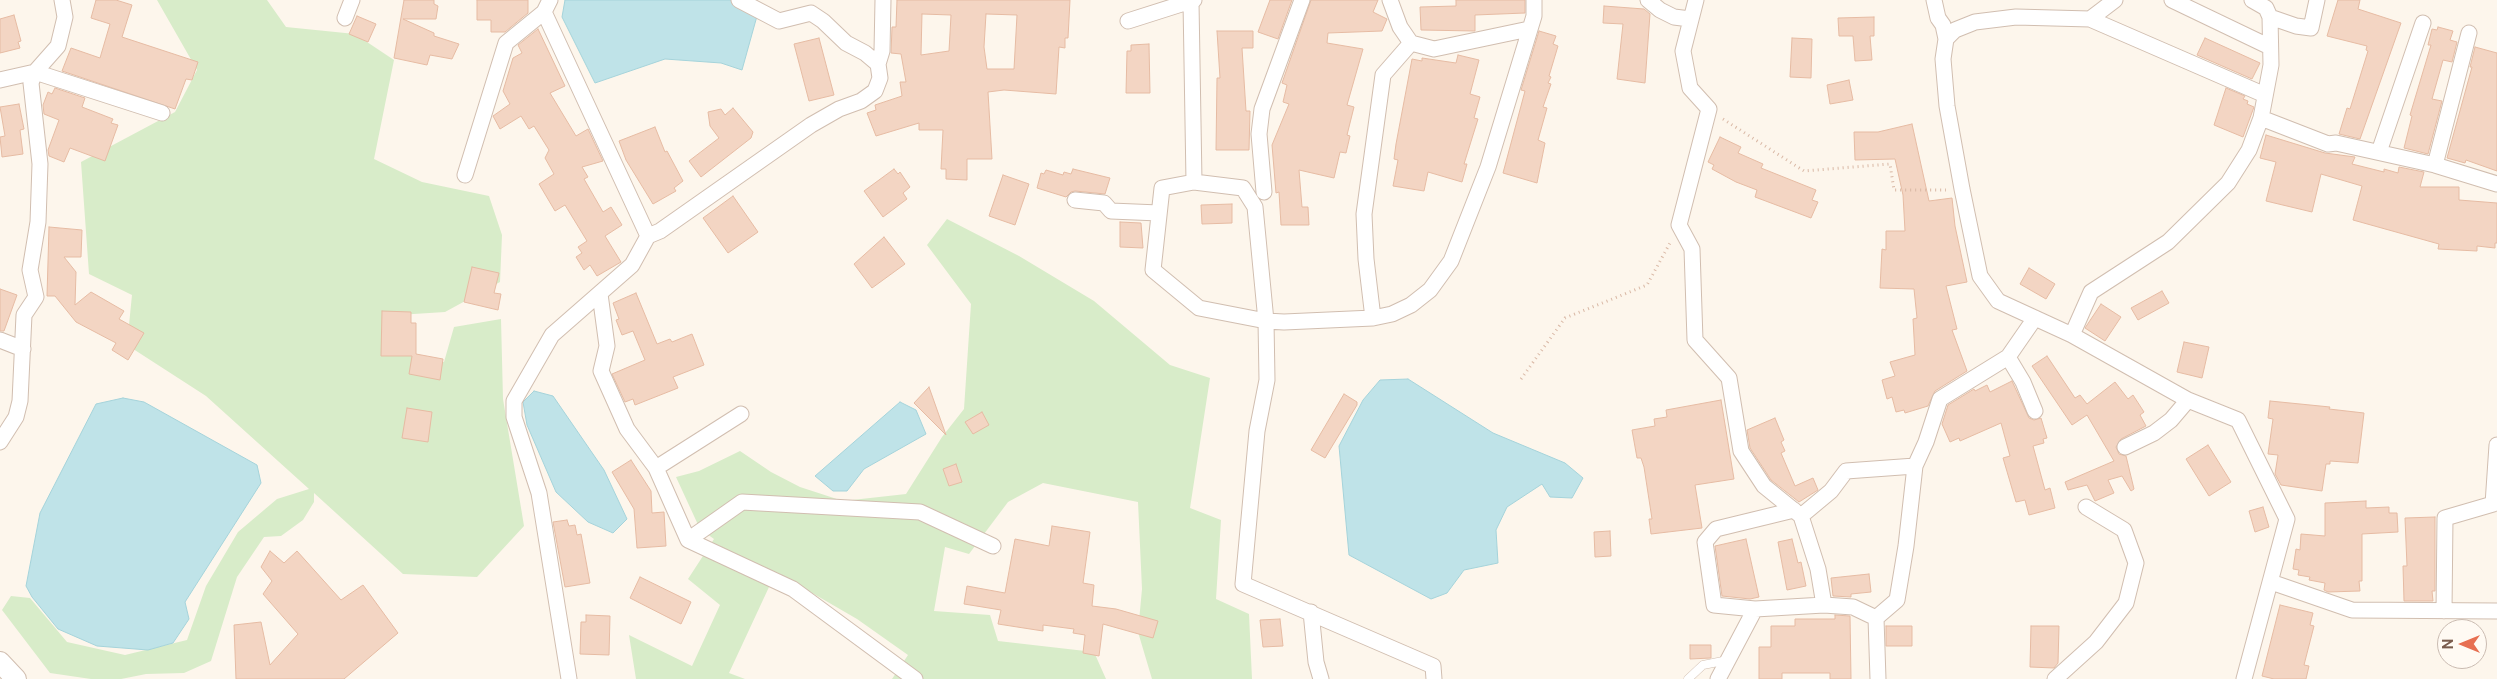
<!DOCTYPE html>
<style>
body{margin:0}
#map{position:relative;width:2497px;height:679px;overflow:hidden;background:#fdf6ec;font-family:"Public Sans",sans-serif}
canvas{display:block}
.north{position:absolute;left:2437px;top:619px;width:50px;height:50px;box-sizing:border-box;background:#fffaf3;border:1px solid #cabbb1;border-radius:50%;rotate:270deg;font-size:14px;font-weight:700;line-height:20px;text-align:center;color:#7a5c4d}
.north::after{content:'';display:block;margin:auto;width:18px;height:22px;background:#e76f51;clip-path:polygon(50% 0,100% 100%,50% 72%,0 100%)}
</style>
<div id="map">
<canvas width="2497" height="679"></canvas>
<div class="north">N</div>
</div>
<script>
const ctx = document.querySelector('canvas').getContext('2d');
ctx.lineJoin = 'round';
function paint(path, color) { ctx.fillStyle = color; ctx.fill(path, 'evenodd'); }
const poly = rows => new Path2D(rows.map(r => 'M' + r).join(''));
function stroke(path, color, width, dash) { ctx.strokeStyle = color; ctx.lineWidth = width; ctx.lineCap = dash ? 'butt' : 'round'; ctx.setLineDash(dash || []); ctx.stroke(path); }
const green = poly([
 [157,0,267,0,286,27,355,34,394,60,374,159,422,182,489,196,502,235,500,282,445,312,398,315,393,352,444,362,454,327,501,319,503,399,524,526,477,577,403,574,314,493,314,502,303,520,281,536,264,537,237,577,211,661,184,673,146,674,121,679,91,679,50,673,2,610,11,596,30,598,67,642,125,655,187,640,206,586,238,532,277,499,309,489,206,396,127,345,132,295,89,274,81,162,175,112,197,70],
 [947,219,1019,256,1094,301,1170,365,1210,378,1190,508,1221,520,1216,599,1249,614,1252,679,1152,679,1138,632,1142,589,1138,502,1043,483,1008,502,969,554,945,547,934,611,990,615,998,641,1094,652,1106,679,892,679,908,655,857,619,776,572,729,673,745,679,636,679,629,635,692,666,720,605,688,579,714,539,700,529,676,477,699,471,740,451,771,472,800,487,843,501,906,494,942,437,964,409,971,304,927,245]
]);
const water = poly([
 [565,0,737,0,757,16,742,70,721,63,665,59,595,83,562,17,565,0],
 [1408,379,1493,433,1565,463,1583,478,1572,498,1550,497,1542,484,1507,507,1496,530,1498,563,1464,570,1447,593,1431,599,1349,555,1339,446,1363,400,1380,380,1408,379],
 [534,391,553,396,604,470,627,519,613,533,588,522,556,492,527,425,523,402,534,391],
 [123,398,144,402,257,465,261,483,185,602,189,619,173,643,148,650,97,646,58,629,32,597,26,586,40,513,96,404,123,398],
 [900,402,916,410,926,434,864,469,847,491,833,491,815,476,900,402]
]);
const building = poly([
 [96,0,116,0,132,5,122,37,198,62,192,80,186,79,175,109,62,71,71,48,100,58,110,24,91,18,96,0],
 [404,0,434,0,434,4,438,6,436,19,403,19,434,33,434,36,459,44,452,59,430,55,427,65,394,58,404,0],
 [477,0,528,0,528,13,505,32,491,32,491,20,477,20,477,0],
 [897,0,1070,0,1068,38,1065,38,1065,48,1059,47,1056,94,1004,90,988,92,992,159,967,159,967,180,946,179,946,169,941,169,943,130,919,130,919,123,876,136,867,113,876,110,875,105,902,96,900,82,906,82,901,54,891,53,892,27,896,27,897,0],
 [922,14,951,15,949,51,921,55,922,14],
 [986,14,1017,15,1014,69,987,69,984,47,986,14],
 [1270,0,1292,0,1278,39,1258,32,1270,0],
 [1311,0,1378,0,1373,12,1387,19,1382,31,1328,33,1327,43,1363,49,1347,105,1354,107,1347,135,1350,136,1346,153,1340,152,1334,178,1299,170,1302,207,1308,207,1309,225,1281,225,1279,192,1276,193,1272,145,1289,104,1283,102,1287,85,1282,83,1311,0],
 [1456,0,1525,0,1525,13,1475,15,1475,31,1421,30,1420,7,1456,6,1456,0],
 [2338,0,2360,0,2358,9,2401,23,2360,139,2339,134,2347,108,2350,109,2368,51,2366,50,2367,46,2327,36,2338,0],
 [1604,6,1644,9,1650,14,1645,83,1617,79,1623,24,1603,23,1604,6],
 [14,15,21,41,18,42,20,48,0,53,0,19,14,15],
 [357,16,376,24,368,42,349,34,357,16],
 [1874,17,1874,36,1870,36,1872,60,1855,61,1853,36,1839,36,1838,18,1874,17],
 [2438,27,2453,31,2450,40,2457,42,2452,62,2443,60,2432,99,2442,101,2428,154,2404,148,2412,116,2410,115,2431,45,2428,45,2432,29,2437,30,2438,27],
 [538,29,565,86,550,93,576,136,588,129,603,161,582,167,588,177,584,179,603,212,611,207,622,225,605,236,621,262,597,276,590,265,584,270,576,257,582,253,578,247,587,241,565,205,555,211,539,184,554,174,545,158,549,150,534,126,529,129,521,116,500,129,493,116,510,104,503,91,513,58,522,53,518,45,538,29],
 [1217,31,1253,31,1253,48,1242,48,1246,111,1250,111,1249,150,1216,150,1217,78,1220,78,1217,31],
 [1539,31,1556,36,1553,44,1558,46,1549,76,1551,77,1548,83,1551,84,1543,107,1547,108,1538,140,1545,143,1537,183,1503,173,1525,91,1521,90,1539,31],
 [819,38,834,95,809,101,794,44,819,38],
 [1792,38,1812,39,1811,78,1790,77,1792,38],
 [2205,38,2260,63,2252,79,2197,55,2205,38],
 [1149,44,1150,93,1126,93,1127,51,1131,51,1131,45,1149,44],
 [2475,47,2497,53,2497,171,2466,160,2465,163,2447,158,2472,67,2470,67,2475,47],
 [1458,55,1479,60,1470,94,1480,97,1474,118,1478,119,1464,164,1467,164,1462,182,1428,172,1424,191,1393,186,1398,160,1394,159,1396,144,1412,59,1422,61,1422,58,1456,63,1458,55],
 [1849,80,1853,100,1830,104,1827,85,1849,80],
 [55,88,85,98,82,107,113,119,111,123,118,125,105,161,70,148,64,162,49,156,48,150,59,120,44,114,43,105,48,92,52,94,55,88],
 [2226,88,2245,96,2243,99,2248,101,2247,104,2254,107,2243,137,2214,125,2226,88],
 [19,104,24,129,20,130,23,154,2,157,0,137,5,136,0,107,19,104],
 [733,108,753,132,751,138,701,177,689,161,719,138,710,126,708,112,721,109,725,115,733,108],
 [1912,124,1929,201,1952,198,1955,226,1967,282,1946,286,1957,329,1952,330,1967,371,1935,391,1928,406,1905,413,1904,410,1896,412,1892,397,1887,399,1882,380,1895,376,1890,362,1915,355,1913,319,1917,318,1914,289,1880,288,1882,249,1886,250,1886,231,1905,231,1903,195,1895,159,1855,160,1854,132,1878,132,1912,124],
 [655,127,665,152,667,151,683,181,674,188,676,191,653,204,626,160,619,141,655,127],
 [2266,135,2325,153,2355,157,2352,164,2384,172,2384,169,2398,173,2399,167,2424,172,2420,187,2459,187,2459,200,2497,203,2497,243,2495,243,2495,248,2477,246,2477,251,2438,249,2439,244,2353,220,2362,186,2321,174,2312,212,2266,201,2276,162,2260,158,2266,135],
 [1720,137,1741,147,1738,153,1763,164,1761,168,1816,190,1812,200,1818,202,1811,218,1755,197,1757,190,1736,182,1712,169,1714,165,1708,162,1720,137],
 [894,169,898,174,900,172,910,187,903,193,907,199,883,217,864,191,894,169],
 [1073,169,1110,178,1105,194,1075,191,1071,192,1066,197,1037,188,1041,173,1044,174,1046,170,1063,175,1064,172,1071,174,1073,169],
 [1003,175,1029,184,1015,225,989,216,1003,175],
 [733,196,758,232,728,253,703,218,733,196],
 [1232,204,1232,223,1202,224,1201,205,1232,204],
 [1120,222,1141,223,1143,248,1120,247,1120,222],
 [49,227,82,230,81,257,64,257,76,272,75,305,91,292,124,311,119,319,144,333,128,360,112,350,116,343,76,322,55,296,47,296,49,227],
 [884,237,905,264,872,288,854,264,884,237],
 [472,267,499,273,494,293,501,294,498,310,464,302,472,267],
 [2029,268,2055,284,2046,299,2020,284,2029,268],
 [0,289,17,295,4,331,0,331,0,289],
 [2162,291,2169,303,2138,320,2131,308,2162,291],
 [636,293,657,344,670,339,672,342,692,334,704,365,673,377,678,388,635,405,633,399,625,402,612,374,645,360,633,331,622,335,616,320,619,319,613,303,636,293],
 [2101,304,2121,317,2105,341,2085,328,2101,304],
 [382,311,411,312,411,323,416,323,416,354,443,359,440,380,409,374,412,356,381,356,382,311],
 [2184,342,2209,347,2202,378,2177,372,2184,342],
 [2047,356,2075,398,2080,395,2087,404,2115,382,2128,399,2133,395,2144,412,2140,415,2146,426,2121,439,2116,447,2119,454,2126,456,2134,489,2131,491,2122,476,2108,480,2114,493,2095,501,2087,485,2068,490,2065,482,2114,461,2087,415,2072,425,2032,366,2047,356],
 [2012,381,2029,418,2034,420,2041,418,2047,438,2043,439,2044,443,2033,446,2045,490,2050,488,2055,508,2029,515,2025,500,2016,502,2003,458,2010,456,2001,423,1960,441,1959,438,1950,442,1942,424,1948,405,1974,389,1975,391,1987,385,1990,392,2012,381],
 [929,387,946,435,914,403,929,387],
 [1344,394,1357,402,1357,405,1325,458,1311,450,1344,394],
 [1721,400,1734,479,1695,485,1702,528,1651,534,1649,519,1652,519,1644,467,1641,458,1637,458,1632,430,1655,426,1654,419,1667,417,1666,410,1721,400],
 [2270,401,2330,407,2329,409,2364,413,2358,463,2330,461,2330,464,2326,464,2322,491,2281,485,2275,474,2278,455,2268,454,2273,419,2268,418,2270,401],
 [407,408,432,412,428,442,402,438,407,408],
 [982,412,989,425,973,434,965,422,982,412],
 [1775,418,1784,440,1781,442,1785,451,1781,453,1795,486,1813,478,1818,490,1799,502,1771,480,1750,448,1747,430,1775,418],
 [2208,445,2231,482,2209,496,2186,459,2208,445],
 [631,460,651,491,652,513,664,512,666,546,637,548,634,509,612,472,631,460],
 [956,464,962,482,949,486,943,469,956,464],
 [2366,501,2366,508,2389,507,2389,513,2397,513,2398,532,2362,534,2362,581,2359,581,2360,591,2328,592,2324,590,2325,583,2309,580,2310,577,2298,575,2299,570,2293,569,2296,549,2300,550,2301,534,2325,536,2325,503,2366,501],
 [2263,507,2269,527,2255,532,2249,511,2263,507],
 [2435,517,2435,591,2432,591,2433,601,2404,601,2403,566,2407,566,2405,518,2435,517],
 [567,520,569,526,575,525,577,535,581,534,590,583,565,587,553,522,567,520],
 [1052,526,1090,532,1083,583,1094,585,1092,606,1116,609,1158,621,1153,638,1103,624,1099,656,1083,653,1085,635,1073,633,1074,629,1043,625,1043,631,998,624,1001,610,964,604,967,586,1005,593,1015,539,1049,546,1052,526],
 [1610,531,1611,556,1595,557,1594,532,1610,531],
 [1746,539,1759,597,1750,599,1722,596,1715,546,1746,539],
 [1792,539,1798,563,1801,562,1806,586,1787,590,1778,542,1792,539],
 [270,551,284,563,297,551,341,600,363,585,398,633,344,679,236,679,234,625,261,622,270,665,298,634,263,594,272,581,261,567,270,551],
 [1869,574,1871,592,1851,594,1851,597,1833,596,1831,578,1869,574],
 [640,577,691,602,681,624,630,598,640,577],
 [2280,605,2313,613,2310,625,2314,626,2304,665,2309,666,2306,679,2274,679,2262,676,2280,605],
 [586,615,610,616,609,655,580,654,581,622,586,622,586,615],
 [1835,615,1850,616,1851,679,1830,679,1830,673,1782,673,1782,679,1759,679,1759,647,1771,647,1771,626,1795,626,1795,619,1835,619,1835,615],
 [1280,619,1283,646,1263,647,1260,620,1280,619],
 [1886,626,1912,626,1912,646,1886,646,1886,626],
 [2031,626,2059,626,2058,663,2054,668,2030,667,2031,626],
 [1690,645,1711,645,1711,658,1690,659,1690,645]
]);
const path = poly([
 [1723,119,1804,171,1890,164,1894,190,1946,190],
 [1521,379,1565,318,1647,285,1670,243]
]);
const service = poly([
 [1688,679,1703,665,1728,660]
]);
const minor = poly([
 [550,0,544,12,648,236],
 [739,0,779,21,811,13,823,21,846,43,865,53,878,64],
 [1390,0,1400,27,1411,43,1434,49,1529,29],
 [1648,0,1660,10,1674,17,1690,19],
 [1696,0,1683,51,1690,88,1709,109,1679,225,1692,249,1695,340,1729,378,1741,451,1764,486,1801,516,1818,569,1824,605,1853,607,1876,618],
 [1934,0,1938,18,1943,25,1946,39],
 [2115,0,2090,19,2016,17,1975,22,1955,30,1946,39,1943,59,1947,106,1962,189,1980,276,1998,301,2072,335,2188,400,2238,420,2287,519,2244,679],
 [2172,0,2270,47],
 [1191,2,1194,182,1162,188,1153,270,1199,308,1266,321,1284,322,1373,318,1392,314,1411,305,1430,290,1451,261,1488,167,1534,16,1534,0],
 [2270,17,2296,26,2311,28,2317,0],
 [345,18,352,0],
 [2090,19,2265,95],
 [1128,21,1194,0],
 [0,80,35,72,162,113],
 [2261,118,2328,144,2336,143,2435,165,2497,184],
 [2379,152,2423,23],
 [2435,165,2469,33],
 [465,175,506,43,544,12],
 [1194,182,1243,188,1255,207,1266,321,1267,380,1257,431,1243,584,1433,666,1434,679],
 [1264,192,1259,134,1262,109,1302,0],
 [1075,200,1104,203,1111,211,1159,213],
 [600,294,607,346,601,371,627,429,656,468,688,540,793,589,915,679],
 [1373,318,1366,259,1364,214,1383,75,1411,43],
 [2072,335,2091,292,2168,242,2228,183,2249,150,2261,118,2271,65,2270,17,2266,8,2252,0],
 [0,340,23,349],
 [2008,357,2023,382,2035,411],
 [0,442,16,417,20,401,24,315,36,297,30,270,38,222,40,164,31,83,35,72,58,46,65,17,62,0],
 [2125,447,2154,433,2171,420,2188,400],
 [656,468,741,414],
 [1794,510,1716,529,1705,542,1714,605,1755,609,1824,605],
 [1801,516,1831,491,1846,471,1915,466],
 [688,540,742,502,920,512,993,546],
 [2271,582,2352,610,2497,611],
 [2444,611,2445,518,2493,504,2497,445],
 [1311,612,1316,662,1321,679],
 [569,679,539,493,514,417,514,401,552,335,632,265,648,236,660,231,811,125,839,109,861,101,875,91,880,78,878,64,882,51,883,0],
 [1718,679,1755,609],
 [1878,679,1876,618,1897,600,1906,546,1915,466,1926,442,1940,399,2008,357,2035,318],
 [2055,679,2096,642,2126,603,2136,563,2124,530,2086,507]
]);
const tertiary = poly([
 [0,662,16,679]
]);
paint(green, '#d8ecc9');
paint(water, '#bfe3e8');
stroke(water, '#a5d3da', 1);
paint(building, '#f3d5c3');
stroke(building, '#e6bba3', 1);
stroke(service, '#d1beb0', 9);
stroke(minor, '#d1beb0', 17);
stroke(tertiary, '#d1beb0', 22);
stroke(path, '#d9b8a5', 3, [1, 4]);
stroke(service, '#fff', 8);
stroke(minor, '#fff', 15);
stroke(tertiary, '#fff', 20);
</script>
